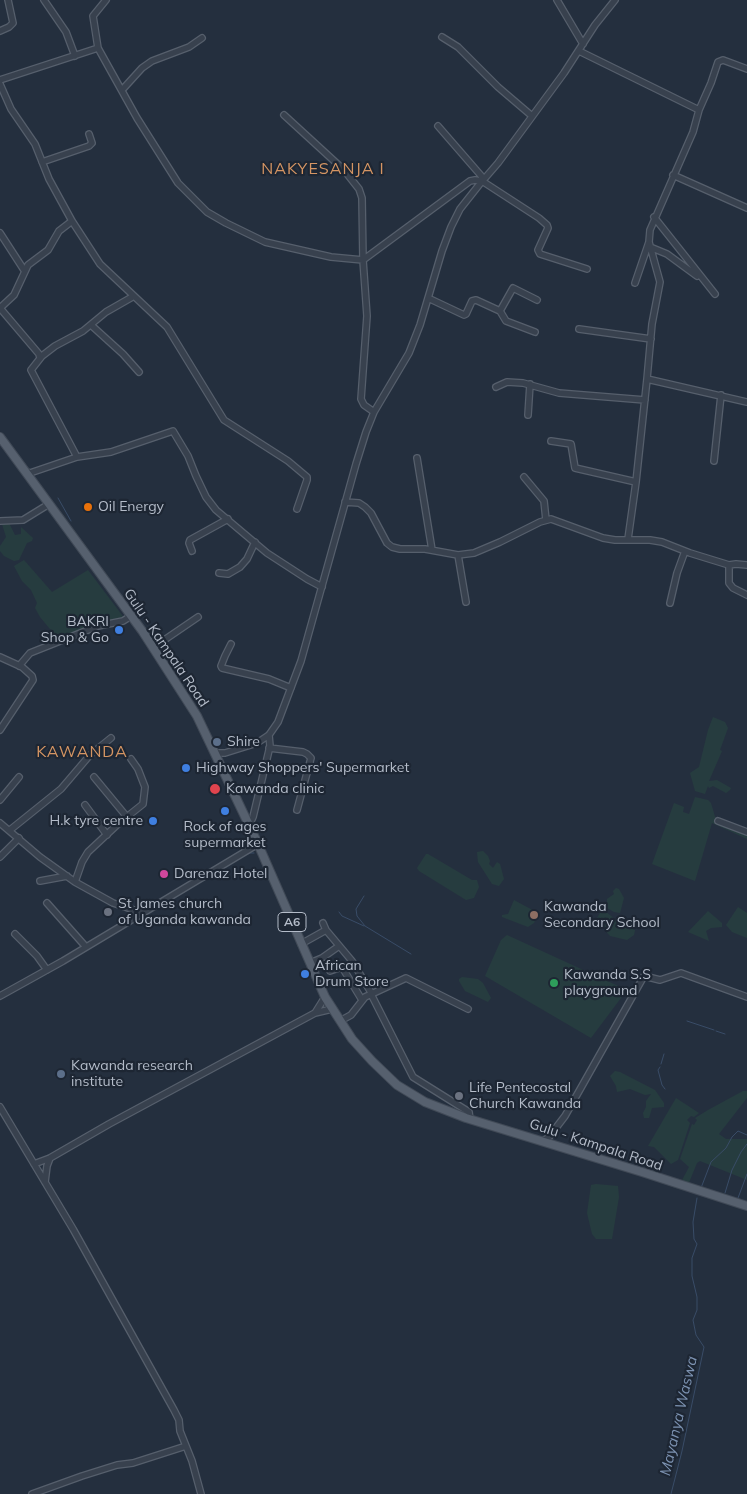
<!DOCTYPE html>
<style>
body{margin:0}
canvas{display:block;background:#242f3e}
</style>
<canvas width="747" height="1494"></canvas>
<script>
const ctx = document.querySelector('canvas').getContext('2d');
ctx.lineJoin = 'round';
function paint(path, color) { ctx.fillStyle = color; ctx.fill(path, 'evenodd'); }
const poly = rows => new Path2D(rows.map(r => 'M' + r).join(''));
function stroke(path, color, width, dash) { ctx.strokeStyle = color; ctx.lineWidth = width; ctx.lineCap = dash ? 'butt' : 'round'; ctx.setLineDash(dash || []); ctx.stroke(path); }
function drawText(font, color, halo, rows, align = 'center') {
  ctx.font = font + ' Mulish,sans-serif'; ctx.lineWidth = 4.5; ctx.setLineDash([]); ctx.textBaseline = 'middle'; ctx.strokeStyle = halo; ctx.fillStyle = color; for (const [text, x, y, turn = 0] of rows) {
    ctx.save(); ctx.translate(x, y); ctx.rotate((+turn || 0) * Math.PI / 180); ctx.textAlign = isNaN(turn) ? turn : align; if (halo) ctx.strokeText(text, 0, 0); ctx.fillText(text, 0, 0); ctx.restore();
  }
}
const green = poly([
 [5,523,9,523,15,535,21,534,21,527,33,538,32,541,27,543,19,560,14,561,4,556,0,551,0,546,6,537,2,524],
 [24,560,52,592,88,570,125,619,59,640,40,617,35,608,37,603,31,590,22,581,14,566],
 [713,717,725,722,728,728,720,750,722,751,709,781,717,780,731,788,730,790,726,793,713,786,709,788,708,786,705,794,695,791,690,773,699,767,708,730],
 [695,797,708,800,711,803,716,820,747,834,747,839,712,823,695,881,652,864,674,803,684,807,683,812,689,814],
 [483,851,488,856,490,861,489,864,493,868,497,862,500,864,504,879,499,886,492,884,478,862,477,852],
 [426,854,428,854,472,880,477,880,479,887,474,898,466,900,419,871,417,868],
 [616,888,619,889,624,898,620,913,614,912,607,908,607,899,614,894,613,891],
 [514,900,538,913,534,923,528,927,502,917,502,915,508,914],
 [738,907,747,913,747,938,732,932,726,925],
 [601,911,605,911,621,924,635,930,634,935,627,940,610,936,596,920],
 [708,911,722,923,722,927,711,928,706,931,709,941,688,932],
 [507,935,627,990,591,1038,485,976,501,940],
 [462,977,478,979,483,983,491,998,488,1002,465,991,459,981,459,979],
 [615,1071,620,1072,655,1090,664,1103,664,1107,652,1108,649,1118,644,1118,643,1113,646,1107,646,1101,651,1094,645,1095,630,1089,617,1092,616,1086,610,1076],
 [743,1091,747,1091,747,1098,719,1134,726,1139,747,1139,747,1180,700,1161,697,1163,688,1185,680,1184,689,1167,680,1159,692,1124,694,1125,697,1120,695,1118,708,1110],
 [676,1098,699,1113,694,1117,691,1116,687,1120,690,1123,678,1160,671,1164,654,1147,648,1146],
 [596,1184,618,1186,619,1197,612,1239,596,1239,592,1234,587,1213,591,1185]
]);
const stream = poly([
 [58,498,71,521],
 [241,857,250,853,254,853],
 [364,896,356,909,357,916,365,926,411,954],
 [339,912,342,916,364,926],
 [687,1021,714,1030],
 [716,1031,725,1034],
 [661,1064,664,1054],
 [660,1067,658,1070,662,1085,665,1089],
 [701,1188,711,1162,726,1148,732,1137,738,1131,747,1135],
 [725,1193,732,1170,741,1152,747,1144],
 [738,1198,747,1174],
 [671,1494,682,1451,704,1347,696,1335,693,1320,697,1310,697,1297,692,1276,692,1258,697,1244,694,1239,693,1222,697,1198]
]);
const minor = poly([
 [44,0,66,32,75,56],
 [106,0,93,16,98,48,137,118,178,183,207,212,226,223,265,242,331,257,363,260,470,181,475,180,482,181,539,218,547,225,548,228,538,250,540,254,587,269],
 [557,0,583,44],
 [0,31,9,27,13,23,8,0],
 [442,37,458,47,498,87,532,116],
 [579,51,699,110,693,132,650,230,649,242,660,282,652,324,647,379,747,402],
 [0,80,98,48],
 [0,84,11,109,35,144,49,179,72,221,100,264,167,327,224,420,288,461,307,477,307,480,297,509],
 [122,90,142,68,152,61,189,47,202,38],
 [699,110,711,83,718,62,723,60,747,69],
 [284,115,344,170,359,189,362,198,363,260,367,316,361,399,364,405,374,412],
 [438,126,484,179],
 [42,162,89,146,92,143,89,134],
 [673,175,747,208],
 [654,217,715,294],
 [0,233,24,270],
 [650,247,667,254,697,276],
 [635,283,649,242],
 [428,298,464,315,466,314,472,301,476,300,500,311,506,321,535,332],
 [0,308,14,295,28,265,48,250,59,231,72,221],
 [0,308,39,354,40,358],
 [500,311,513,288,537,300],
 [91,325,123,354,139,372],
 [579,329,651,339],
 [496,387,507,382,523,383,559,393,645,400],
 [528,415,530,384],
 [551,441,571,444,575,468,636,482],
 [77,457,31,370,42,356,55,346,83,331,106,312,134,296],
 [417,458,432,550],
 [714,461,721,395],
 [27,472,30,473,77,457,111,452,173,431,188,456,196,476,206,497,216,510,267,553,307,579,322,587],
 [524,477,544,501,546,520],
 [345,502,359,503,365,507,371,513,387,543,392,547,400,549,425,549,458,555,474,553,500,542,540,522,551,519,603,538,615,540,650,540,662,542,690,553,729,565,736,564,747,565],
 [0,521,23,520,49,504],
 [628,539,636,482,647,379],
 [192,551,189,543,190,540,228,519],
 [458,555,466,602],
 [729,565,729,583,733,588,747,595],
 [219,573,228,574,240,567,247,559,255,542],
 [670,603,677,573,685,551],
 [231,644,225,656,221,666,222,668,269,679,291,688],
 [154,647,198,617],
 [0,657,22,667,32,676,33,680,0,730],
 [19,666,30,653,98,626,123,621,131,616],
 [269,748,303,752,307,754,311,758,297,810],
 [215,753,225,753,257,743,269,735,278,722,301,661,356,464,366,432,374,412,409,353,420,325,442,251,451,227,460,209,479,185,498,163,564,73,595,25,615,0],
 [94,777,127,817],
 [0,800,19,777],
 [85,805,107,835],
 [718,821,747,832],
 [0,823,40,857,75,882,113,903,143,913],
 [249,826,253,817,270,746,269,735],
 [10,830,61,789,90,755,111,738],
 [0,857,19,838],
 [40,881,67,876],
 [75,882,82,862,88,852,118,824,143,804,145,787,138,769,131,759],
 [47,903,86,947],
 [323,923,326,930,352,961,372,994],
 [15,934,37,956,47,970],
 [301,944,326,930],
 [310,963,322,958,339,946],
 [330,971,342,967,362,1000],
 [371,994,413,1077,469,1112,470,1119],
 [0,996,63,961,258,844],
 [315,1013,325,997],
 [340,1021,351,1015,365,997,406,978,468,1009],
 [0,1107,73,1229,174,1410,179,1420,180,1431,192,1461,201,1494],
 [543,1141,549,1137,565,1116,644,976,660,980,681,973,747,997],
 [34,1164,50,1158,109,1124,315,1013,332,1009],
 [45,1182,47,1166,50,1158],
 [32,1494,82,1476,117,1465,133,1463,186,1446]
]);
const major = poly([
 [0,437,143,632,197,716,258,844,325,997,352,1039,372,1061,397,1085,425,1102,466,1118,642,1172,747,1206]
]);
const markers = [
 [88,507,5,"#e8710a"],
 [119,630,5,"#3f7fe0"],
 [217,742,5,"#5c6f8a"],
 [186,768,5,"#3f7fe0"],
 [215,789,6,"#e0444e"],
 [225,811,5,"#3f7fe0"],
 [153,821,5,"#3f7fe0"],
 [164,874,5,"#d1479c"],
 [108,912,5,"#6b7280"],
 [534,915,5,"#8d6e63"],
 [305,974,5,"#3f7fe0"],
 [554,983,5,"#2e9e5b"],
 [61,1074,5,"#5c6f8a"],
 [459,1096,5,"#6b7280"]
];
const shields = [
 [292,922,28]
];
const shieldNames = [
 ["A6",292,922]
];
const poiNames = [
 ["Oil Energy",98,507],
 ["BAKRI",109,622,"right"],
 ["Shop & Go",109,638,"right"],
 ["Shire",227,742],
 ["Highway Shoppers' Supermarket",196,768],
 ["Kawanda clinic",226,789],
 ["H.k tyre centre",143,821,"right"],
 ["Rock of ages",225,827,"center"],
 ["supermarket",225,843,"center"],
 ["Darenaz Hotel",174,874],
 ["St James church",118,904],
 ["of Uganda kawanda",118,920],
 ["Kawanda",544,907],
 ["Secondary School",544,923],
 ["African",315,966],
 ["Drum Store",315,982],
 ["Kawanda S.S",564,975],
 ["playground",564,991],
 ["Kawanda research",71,1066],
 ["institute",71,1082],
 ["Life Pentecostal",469,1088],
 ["Church Kawanda",469,1104]
];
const streetNames = [
 ["Gulu - Kampala Road",166,648,56],
 ["Gulu - Kampala Road",596,1145,18]
];
const waterNames = [
 ["Mayanya Waswa",679,1416,-77]
];
const quarterNames = [
 ["NAKYESANJA I",323,169],
 ["KAWANDA",82,752]
];
paint(green, '#263c3f');
stroke(stream, '#394c67', 1);
stroke(minor, '#565f6c', 8);
stroke(major, '#414a57', 10);
stroke(minor, '#38414e', 5.5);
stroke(major, '#56606e', 8);
for (const [x, y, r, color] of markers) { const dot = new Path2D(); dot.arc(x, y, r, 0, 2 * Math.PI); ctx.fillStyle = color; ctx.fill(dot); stroke(dot, '#1d2633', 2); }
for (const [x, y, w] of shields) { const box = new Path2D(); box.roundRect(x - w / 2, y - 9.5, w, 19, 4); ctx.fillStyle = '#1d2633'; ctx.fill(box); stroke(box, '#b4bcc9', 1); }
drawText('bold 12px', '#b4bcc9', null, shieldNames);
drawText('14px', '#b4bcc9', '#1d2633', poiNames, 'left');
drawText('14px', '#b4bcc9', '#1d2633', streetNames);
drawText('italic 15px', '#7c92b1', '#1d2633', waterNames);
ctx.letterSpacing = '1px';
drawText('16px', '#d59563', '#1d2633', quarterNames);
ctx.letterSpacing = '0px';
</script>
